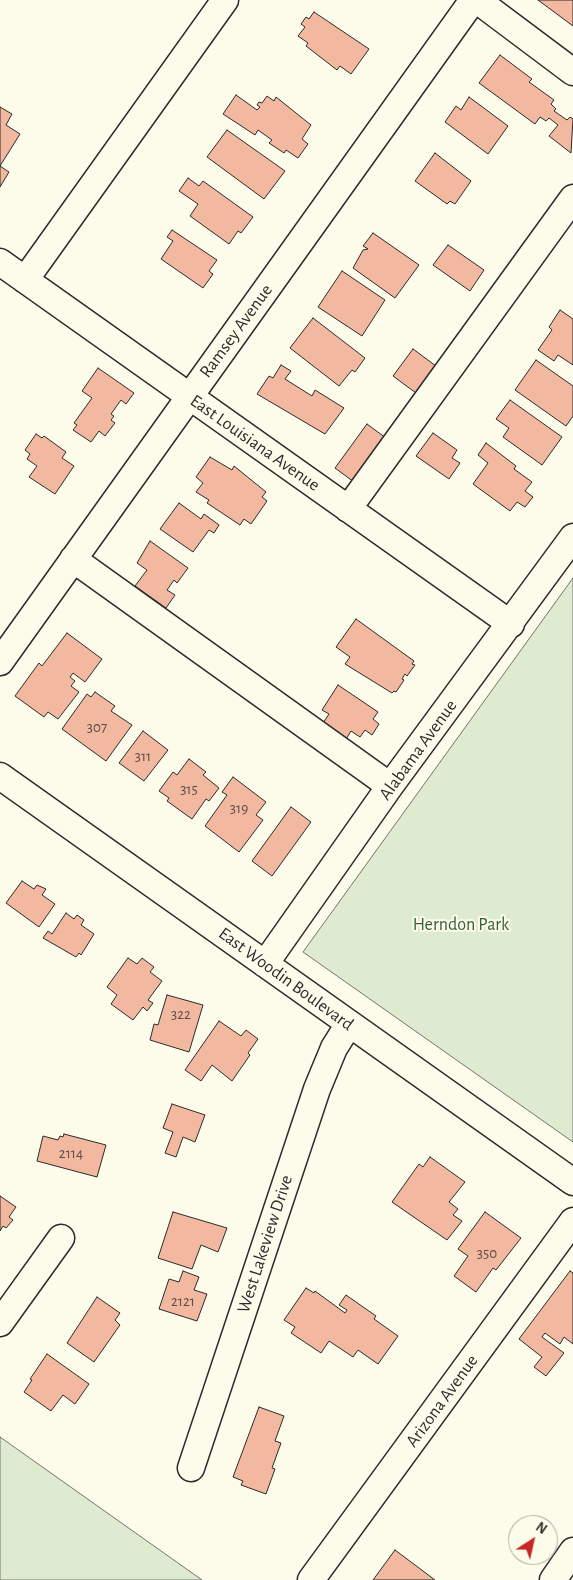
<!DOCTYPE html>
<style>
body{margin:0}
#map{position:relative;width:573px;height:1580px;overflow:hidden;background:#fdfbea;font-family:"Alegreya Sans",sans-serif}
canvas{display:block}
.north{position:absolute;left:508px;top:1515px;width:50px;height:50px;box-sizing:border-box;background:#fdfbea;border:1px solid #a9a89e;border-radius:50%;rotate:35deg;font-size:14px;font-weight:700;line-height:20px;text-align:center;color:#2b2b2b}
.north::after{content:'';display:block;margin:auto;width:18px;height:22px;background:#c62828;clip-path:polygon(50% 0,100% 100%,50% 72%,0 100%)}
</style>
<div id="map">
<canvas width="573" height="1580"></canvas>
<div class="north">N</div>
</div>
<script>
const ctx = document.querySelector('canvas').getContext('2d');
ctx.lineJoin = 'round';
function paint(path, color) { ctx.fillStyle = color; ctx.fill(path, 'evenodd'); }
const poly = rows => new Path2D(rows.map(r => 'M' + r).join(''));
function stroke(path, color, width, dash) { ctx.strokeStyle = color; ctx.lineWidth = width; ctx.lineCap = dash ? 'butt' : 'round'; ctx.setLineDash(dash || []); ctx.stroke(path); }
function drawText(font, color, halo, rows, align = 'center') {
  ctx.font = font + ' "Alegreya Sans",sans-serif'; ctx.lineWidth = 4; ctx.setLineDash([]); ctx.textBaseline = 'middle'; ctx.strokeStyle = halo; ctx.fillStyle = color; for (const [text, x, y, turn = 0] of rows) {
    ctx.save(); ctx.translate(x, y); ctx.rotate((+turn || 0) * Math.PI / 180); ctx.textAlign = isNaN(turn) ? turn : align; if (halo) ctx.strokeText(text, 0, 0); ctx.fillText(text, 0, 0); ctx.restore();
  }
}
const green = poly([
 [573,578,573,1142,303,952,573,578],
 [0,1437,202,1580,0,1580,0,1437]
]);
const building = poly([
 [538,0,573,0,573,26,538,0],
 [314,12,369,49,351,74,340,66,337,70,306,46,308,43,298,36,305,27,301,24,306,17,309,19,314,12],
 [500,55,532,79,529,82,554,100,551,104,556,109,554,111,567,120,570,117,573,119,571,153,549,136,558,125,549,118,546,121,540,117,535,124,479,83,500,55],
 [236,95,257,110,260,107,257,105,259,102,262,103,267,96,274,101,276,97,311,125,302,139,308,144,298,158,286,150,284,153,269,143,272,140,258,130,255,135,223,114,236,95],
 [469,97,508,126,488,154,445,122,456,106,461,110,469,97],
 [0,107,12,114,6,125,20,134,0,166,9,172,0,187,0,107],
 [227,130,285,171,264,199,207,157,227,130],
 [435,153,471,181,455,204,450,201,447,204,415,181,435,153],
 [188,178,199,186,203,181,253,217,241,233,238,231,229,244,190,216,198,204,179,191,188,178],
 [172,230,217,260,209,271,213,274,203,288,161,259,173,241,167,237,172,230],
 [373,233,419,265,395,298,353,268,363,250,368,249,363,246,373,233],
 [448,245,484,270,470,291,433,265,448,245],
 [342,271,385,300,362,336,318,307,342,271],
 [560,310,573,319,573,365,558,355,554,361,538,350,552,330,549,327,560,310],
 [313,318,365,358,355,372,352,370,339,386,290,348,313,318],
 [413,349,440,369,420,396,393,376,413,349],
 [536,360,573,386,573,416,566,426,515,390,536,360],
 [281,365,291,371,285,379,312,396,315,390,344,408,325,434,257,394,269,376,273,378,281,365],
 [98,368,134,393,126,404,121,400,111,414,114,416,111,420,115,423,105,436,99,431,91,442,73,430,77,425,74,423,92,398,82,391,98,368],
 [510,400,562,437,542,465,503,437,509,428,496,419,510,400],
 [367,424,390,441,358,485,335,468,367,424],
 [433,433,457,450,452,458,460,463,449,479,416,456,433,433],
 [36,434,42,438,44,436,66,452,62,458,74,466,55,494,29,477,37,466,27,459,30,454,25,450,36,434],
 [486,443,516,466,514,469,532,482,525,491,533,497,525,507,517,502,510,511,473,484,488,463,478,455,486,443],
 [210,457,232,470,234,466,266,492,262,497,267,501,251,524,244,519,240,525,207,503,209,500,196,492,203,483,196,477,210,457],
 [179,503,201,519,204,514,219,525,214,533,209,530,193,552,160,529,179,503],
 [150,541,188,568,177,583,174,580,167,590,175,595,166,608,135,586,147,570,137,563,150,541],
 [356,619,414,661,412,664,415,665,407,676,405,674,402,679,404,680,396,692,394,691,392,693,345,664,350,657,336,647,356,619],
 [67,633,102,659,85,682,73,673,70,677,75,681,71,686,79,692,58,719,48,712,44,717,15,696,39,663,42,666,67,633],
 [338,685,378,712,373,719,379,724,372,735,365,730,360,737,351,731,345,741,321,726,329,714,322,710,338,685],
 [95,692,115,706,111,711,132,725,106,761,62,729,87,694,91,697,95,692],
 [143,731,168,750,144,781,119,763,143,731],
 [189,759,206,772,203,775,219,788,209,801,206,799,192,819,167,801,169,798,159,791,173,772,177,775,189,759],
 [233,777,266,802,256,815,263,820,239,852,205,826,227,795,222,792,233,777],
 [291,807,311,822,272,876,252,861,291,807],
 [22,881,34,889,37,885,46,889,42,895,55,904,39,927,6,903,22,881],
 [66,913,74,919,77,915,84,920,81,925,94,934,81,955,79,953,76,957,43,938,48,931,52,934,66,913],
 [128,958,137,964,142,958,154,967,150,972,162,981,148,1000,153,1003,147,1011,143,1007,133,1020,111,1004,117,995,107,987,128,958],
 [167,995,203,1005,189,1052,150,1040,154,1024,158,1025,167,995],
 [219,1021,241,1036,246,1030,258,1039,248,1053,250,1055,232,1081,212,1065,201,1081,185,1070,219,1021],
 [172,1104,205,1115,195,1142,183,1137,176,1157,165,1153,173,1132,163,1128,172,1104],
 [64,1134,106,1145,97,1177,37,1161,43,1136,58,1140,60,1136,63,1137,64,1134],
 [430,1157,465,1182,449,1202,458,1209,453,1215,462,1221,447,1240,392,1202,419,1164,423,1167,430,1157],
 [0,1196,16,1207,9,1217,13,1220,6,1228,3,1226,0,1231,0,1196],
 [173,1212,227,1228,218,1252,201,1245,192,1269,158,1258,173,1212],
 [485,1212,521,1238,496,1270,493,1268,476,1292,454,1276,468,1256,458,1249,485,1212],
 [183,1271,199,1277,194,1290,207,1294,197,1321,159,1309,169,1279,179,1282,183,1271],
 [570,1271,573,1273,573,1344,564,1337,560,1344,545,1333,542,1337,564,1353,546,1376,534,1367,542,1357,519,1339,570,1271],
 [306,1288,314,1293,315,1291,345,1313,347,1310,339,1305,346,1295,376,1316,374,1319,398,1336,378,1364,358,1350,353,1357,329,1341,321,1353,291,1333,295,1327,284,1320,306,1288],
 [97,1297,120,1313,115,1320,120,1325,94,1362,67,1343,97,1297],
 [47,1354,89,1384,75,1404,63,1395,51,1411,24,1392,32,1380,30,1379,47,1354],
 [259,1407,284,1416,275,1441,281,1443,272,1468,275,1469,266,1494,241,1485,243,1481,233,1477,259,1407],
 [395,1550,435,1580,373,1580,395,1550]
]);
const minor = poly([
 [477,0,573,72],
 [0,262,511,624],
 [25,280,225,0],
 [348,509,573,198],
 [73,559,390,786],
 [0,662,473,0],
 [0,776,573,1182],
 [265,964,390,786,573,537],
 [0,1323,61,1238],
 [191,1468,317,1089,334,1048,349,1024],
 [311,1580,573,1221],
 [553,1580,573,1551]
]);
const numberNames = [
 ["307",97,727],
 ["311",143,756],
 ["315",189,789],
 ["319",239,808],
 ["322",181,1014],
 ["2114",71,1153],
 ["350",487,1253],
 ["2121",183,1301]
];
const streetNames = [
 ["Ramsey Avenue",236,331,-54],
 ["East Louisiana Avenue",255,443,35],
 ["Alabama Avenue",418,750,-54],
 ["East Woodin Boulevard",286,979,36],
 ["West Lakeview Drive",265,1244,-72],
 ["Arizona Avenue",442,1401,-54]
];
const parkNames = [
 ["Herndon Park",461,925]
];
paint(green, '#deebd1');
stroke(green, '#74746e', 1);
paint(building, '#f2b8a0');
stroke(building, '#2b2b2b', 1);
stroke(minor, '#2b2b2b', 29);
stroke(minor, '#fdfbea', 26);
drawText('15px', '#5d4e48', null, numberNames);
drawText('18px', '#2b2b2b', '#fdfbea', streetNames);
drawText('18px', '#34623c', '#fdfbea', parkNames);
</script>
